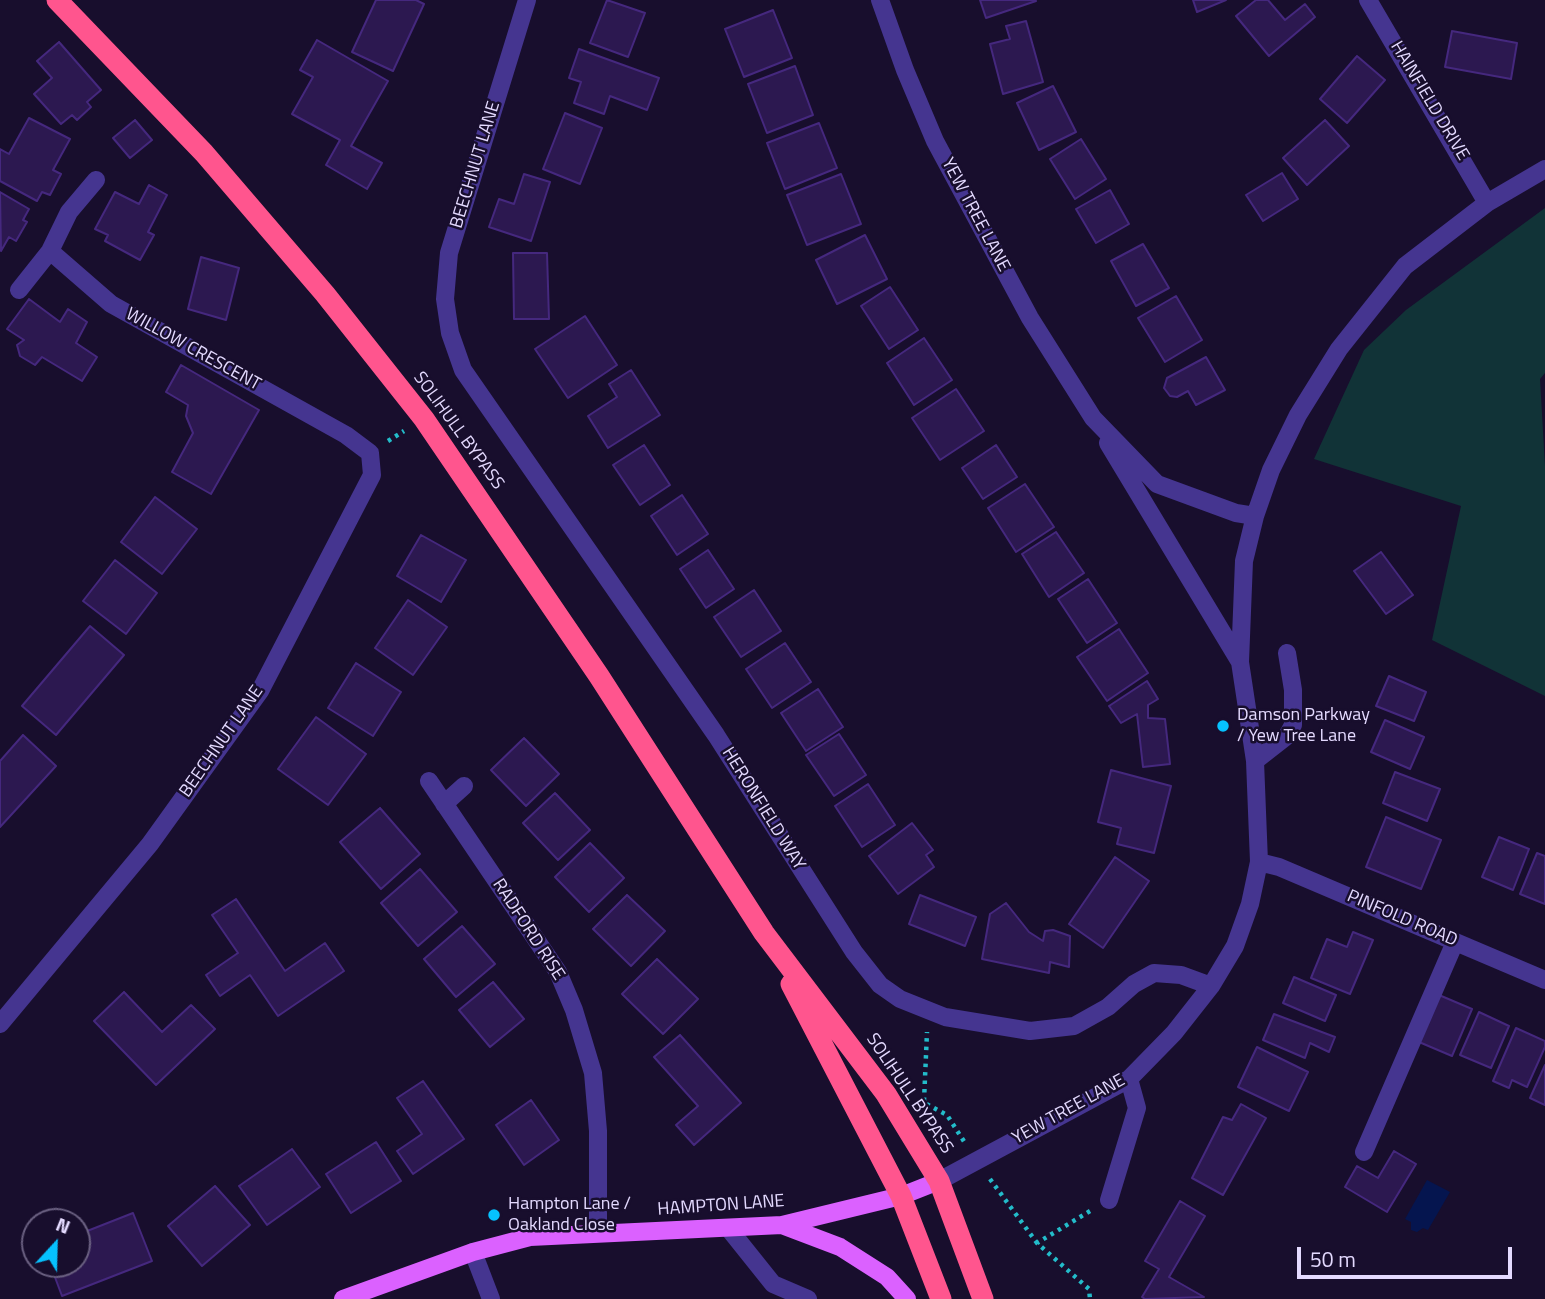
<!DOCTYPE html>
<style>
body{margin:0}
#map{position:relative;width:1545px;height:1299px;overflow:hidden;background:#180e2d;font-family:"Titillium Web",sans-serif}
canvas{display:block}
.north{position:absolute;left:21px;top:1208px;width:70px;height:70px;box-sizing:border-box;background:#180e2d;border:2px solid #6a6081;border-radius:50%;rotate:22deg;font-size:19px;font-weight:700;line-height:28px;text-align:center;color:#e4daff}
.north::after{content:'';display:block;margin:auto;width:24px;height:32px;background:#06c2ff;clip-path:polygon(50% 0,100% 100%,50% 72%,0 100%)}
.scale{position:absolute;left:1297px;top:1247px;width:215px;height:32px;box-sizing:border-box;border:4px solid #e4daff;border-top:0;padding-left:9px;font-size:21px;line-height:24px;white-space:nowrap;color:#e4daff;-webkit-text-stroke:5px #180e2d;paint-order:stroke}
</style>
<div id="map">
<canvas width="1545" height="1299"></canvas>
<div class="north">N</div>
<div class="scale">50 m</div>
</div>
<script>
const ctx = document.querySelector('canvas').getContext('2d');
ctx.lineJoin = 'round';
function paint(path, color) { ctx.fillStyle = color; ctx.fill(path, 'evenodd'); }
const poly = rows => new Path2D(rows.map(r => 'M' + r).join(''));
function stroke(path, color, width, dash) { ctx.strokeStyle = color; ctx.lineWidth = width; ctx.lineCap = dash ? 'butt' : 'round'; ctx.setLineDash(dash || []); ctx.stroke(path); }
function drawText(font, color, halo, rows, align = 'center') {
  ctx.font = font + ' "Titillium Web",sans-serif'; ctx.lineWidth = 5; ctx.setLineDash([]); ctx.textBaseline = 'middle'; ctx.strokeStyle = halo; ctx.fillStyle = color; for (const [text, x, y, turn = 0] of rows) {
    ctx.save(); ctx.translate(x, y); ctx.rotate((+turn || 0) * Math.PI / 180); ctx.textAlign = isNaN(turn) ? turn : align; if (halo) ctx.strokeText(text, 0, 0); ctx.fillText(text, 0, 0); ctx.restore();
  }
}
const green = poly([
 [1545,208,1545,373,1540,379,1545,466,1545,696,1432,640,1461,506,1314,459,1364,350,1406,310]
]);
const water = poly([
 [1427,1180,1450,1192,1428,1230,1423,1228,1417,1232,1411,1230,1411,1222,1405,1219]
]);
const building = poly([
 [376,0,416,0,424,4,393,71,352,52,376,0],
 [607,0,645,13,628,57,590,43,607,0],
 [980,0,1035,0,1036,1,986,18,980,0],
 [1193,0,1226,0,1197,12,1193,0],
 [1256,0,1268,0,1285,20,1305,4,1315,17,1269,56,1236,16,1256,0],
 [773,10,792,58,744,77,725,29,773,10],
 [1026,21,1043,82,1003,94,990,44,1010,39,1006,26,1026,21],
 [1452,31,1517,43,1511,79,1445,67,1452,31],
 [317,40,388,81,351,146,382,163,367,189,326,165,340,140,292,114,313,77,300,70,317,40],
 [59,42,101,90,87,102,91,107,77,120,72,115,61,124,34,94,52,78,37,61,59,42],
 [579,49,659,78,647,110,610,96,604,114,574,103,581,82,569,78,579,49],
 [1357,56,1385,80,1347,123,1320,99,1357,56],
 [795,66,813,115,767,133,748,84,795,66],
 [1053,86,1076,132,1039,150,1017,103,1053,86],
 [565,113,602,128,580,184,543,169,565,113],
 [29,118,70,139,53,170,61,174,50,195,42,192,37,201,0,181,0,149,9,154,29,118],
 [135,120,152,140,130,158,113,138,135,120],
 [1325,120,1349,146,1307,185,1283,158,1325,120],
 [819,123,837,168,785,189,767,143,819,123],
 [1081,139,1106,179,1075,199,1050,159,1081,139],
 [1282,173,1298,199,1263,221,1246,195,1282,173],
 [524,174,550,182,531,241,489,227,499,199,514,204,524,174],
 [841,174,861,224,807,245,787,195,841,174],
 [149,185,167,195,148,232,154,235,140,260,105,241,108,235,95,229,115,192,139,204,149,185],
 [1110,190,1129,224,1096,243,1076,209,1110,190],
 [0,192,29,209,23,220,27,222,16,241,9,237,1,251,0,192],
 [865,235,887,279,837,304,816,260,865,235],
 [1143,244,1169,288,1136,306,1111,261,1143,244],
 [513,253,547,253,549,319,514,319,513,253],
 [201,257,239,268,226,320,188,309,201,257],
 [890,287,918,330,889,349,861,306,890,287],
 [1176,296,1202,340,1165,362,1138,318,1176,296],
 [29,299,60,322,68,309,87,322,76,343,97,357,82,381,42,357,35,365,20,356,17,345,24,340,7,329,29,299],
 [585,316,617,365,568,398,535,349,585,316],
 [924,338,952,380,914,405,887,363,924,338],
 [1206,357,1225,390,1196,405,1188,391,1177,397,1170,396,1164,388,1167,378,1206,357],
 [181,365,259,410,211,494,172,472,193,433,186,416,188,405,166,392,181,365],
 [631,370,660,415,608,448,588,416,617,397,609,384,631,370],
 [956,389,984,431,940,460,912,418,956,389],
 [644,445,670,485,640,505,613,465,644,445],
 [996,445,1017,477,983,499,962,468,996,445],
 [1025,484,1054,527,1016,552,988,508,1025,484],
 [682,495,708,534,677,555,651,516,682,495],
 [155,497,197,529,162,574,121,542,155,497],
 [1056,532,1084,573,1049,597,1022,554,1056,532],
 [421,535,466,560,441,602,397,576,421,535],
 [708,550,734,589,706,608,680,569,708,550],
 [1381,552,1413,595,1386,614,1354,571,1381,552],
 [115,560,157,593,126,634,83,601,115,560],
 [1088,579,1117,623,1087,643,1058,599,1088,579],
 [754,590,781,631,741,657,714,617,754,590],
 [408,600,447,627,413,675,375,648,408,600],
 [90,626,124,655,56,735,22,706,90,626],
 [1119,629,1148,673,1107,701,1077,657,1119,629],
 [785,643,811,682,772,708,746,669,785,643],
 [356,663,401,692,373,736,328,708,356,663],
 [1389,676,1426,692,1414,721,1376,706,1389,676],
 [1147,681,1158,699,1148,705,1148,718,1165,719,1170,764,1143,767,1137,714,1121,723,1109,706,1147,681],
 [818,689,843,727,806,751,781,713,818,689],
 [316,717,366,754,328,805,278,769,316,717],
 [1385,720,1424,737,1410,769,1371,752,1385,720],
 [839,734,866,775,834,796,806,755,839,734],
 [23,735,56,766,0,827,0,761,23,735],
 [524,738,559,774,526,806,491,770,524,738],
 [1111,770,1171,786,1154,853,1117,844,1121,828,1098,822,1111,770],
 [1395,772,1440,789,1427,821,1383,803,1395,772],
 [868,784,895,825,862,847,835,806,868,784],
 [555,793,590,830,558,860,523,823,555,793],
 [380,808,420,854,381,889,340,842,380,808],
 [1386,817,1441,840,1421,889,1366,867,1386,817],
 [912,823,933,850,926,855,934,867,898,894,869,856,912,823],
 [1499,837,1529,849,1513,890,1482,877,1499,837],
 [590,843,624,878,589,912,555,877,590,843],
 [1537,853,1545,856,1545,904,1520,894,1537,853],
 [1115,857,1149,881,1103,948,1069,924,1115,857],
 [420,869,457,912,418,946,381,903,420,869],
 [627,895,665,931,631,966,593,929,627,895],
 [920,895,976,917,965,946,909,924,920,895],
 [236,899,285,971,325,943,344,971,278,1016,250,975,220,996,206,975,238,953,212,915,236,899],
 [1006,903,1029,932,1043,941,1045,931,1053,930,1070,936,1069,967,1050,962,1049,973,982,959,990,914,1006,903],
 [462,926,495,964,456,997,424,959,462,926],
 [1353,932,1373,940,1350,994,1311,978,1327,939,1347,947,1353,932],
 [657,959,698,999,663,1034,622,994,657,959],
 [1294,977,1336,995,1325,1021,1283,1003,1294,977],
 [493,982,524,1019,490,1047,459,1010,493,982],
 [124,992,162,1032,191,1005,215,1029,156,1085,94,1021,124,992],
 [1439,995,1472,1009,1452,1056,1419,1042,1439,995],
 [1479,1012,1509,1026,1491,1068,1460,1055,1479,1012],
 [1274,1014,1335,1037,1329,1052,1310,1043,1305,1058,1263,1040,1274,1014],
 [1516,1028,1545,1041,1545,1047,1527,1087,1512,1080,1509,1088,1493,1081,1516,1028],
 [680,1035,741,1103,694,1145,676,1125,698,1106,654,1057,680,1035],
 [1257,1047,1308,1072,1289,1111,1238,1087,1257,1047],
 [1545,1065,1545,1105,1530,1098,1545,1065],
 [423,1081,464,1139,413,1174,397,1151,422,1134,397,1098,423,1081],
 [531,1100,559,1140,524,1165,496,1125,531,1100],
 [1241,1104,1266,1118,1223,1195,1192,1178,1223,1117,1232,1120,1241,1104],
 [376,1142,401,1181,351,1213,326,1174,376,1142],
 [292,1149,320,1187,267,1225,239,1186,292,1149],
 [1394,1151,1416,1164,1387,1212,1345,1187,1357,1166,1378,1178,1394,1151],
 [215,1186,250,1225,202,1266,168,1226,215,1186],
 [1180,1201,1205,1216,1169,1277,1204,1297,1145,1299,1142,1297,1159,1269,1145,1261,1180,1201],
 [133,1213,152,1261,62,1296,50,1264,77,1264,77,1235,133,1213]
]);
const path = poly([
 [388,441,404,431],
 [919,1100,947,1115,965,1143],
 [924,1101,927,1032],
 [990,1179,1037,1243],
 [1090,1211,1037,1243,1089,1289,1090,1299]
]);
const minor = poly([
 [527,0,449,253,445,299,450,333,463,370,716,735,854,952,880,985,900,999,945,1017,1030,1031,1074,1026,1108,1007,1134,984,1154,973,1181,975,1211,986],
 [880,0,905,70,935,141,1030,318,1093,418,1157,484,1236,513,1255,516],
 [1368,0,1487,203],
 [19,290,50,251,69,212,96,180],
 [1108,443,1240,662],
 [1255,761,1287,736,1293,725,1293,690,1287,653],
 [429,781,558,972,574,1010,593,1073,598,1131,598,1233],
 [444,804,464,786],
 [1259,862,1279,867,1545,980],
 [0,1024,150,844,260,691,372,475,370,453,346,435,111,304,50,251],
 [1364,1152,1455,942],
 [939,1181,1129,1079,1174,1033,1211,986,1235,946,1250,904,1259,862,1255,761,1240,662,1244,561,1255,516,1271,470,1298,415,1339,349,1405,266,1487,203,1545,169],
 [1109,1200,1137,1108,1129,1079],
 [729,1229,773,1284,808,1299],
 [473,1252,491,1299]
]);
const major = poly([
 [782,1225,840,1247,887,1277,907,1299],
 [343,1299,473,1252,530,1237,782,1225,901,1196,939,1181]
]);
const highway = poly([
 [57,0,204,153,325,294,424,419,599,676,764,933,886,1094,939,1181,983,1299],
 [791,984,901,1196,941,1299]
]);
const markers = [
 [1223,726,7,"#06c2ff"],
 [494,1215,7,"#06c2ff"]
];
const streetNames = [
 ["HAINFIELD DRIVE",1429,101,59],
 ["BEECHNUT LANE",476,165,-73],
 ["YEW TREE LANE",975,215,62],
 ["WILLOW CRESCENT",193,350,29],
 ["SOLIHULL BYPASS",458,431,54],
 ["BEECHNUT LANE",222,742,-55],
 ["HERONFIELD WAY",763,809,58],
 ["PINFOLD ROAD",1402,919,23],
 ["RADFORD RISE",528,930,57],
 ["SOLIHULL BYPASS",909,1094,56],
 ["YEW TREE LANE",1069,1110,-29],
 ["HAMPTON LANE",721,1206,-4]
];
const poiNames = [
 ["Damson Parkway",1237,716],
 ["/ Yew Tree Lane",1237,737],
 ["Hampton Lane /",508,1205],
 ["Oakland Close",508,1226]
];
paint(green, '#113337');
paint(water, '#05154f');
paint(building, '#2c1850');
stroke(building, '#45287e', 2);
stroke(path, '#23bcca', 4.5, [3.5, 5]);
stroke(minor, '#453590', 18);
stroke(major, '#db61ff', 18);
stroke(highway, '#ff558e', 21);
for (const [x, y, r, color] of markers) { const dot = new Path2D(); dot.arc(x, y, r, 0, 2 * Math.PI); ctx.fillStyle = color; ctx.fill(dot); stroke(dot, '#180e2d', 2.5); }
drawText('18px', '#e4daff', '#180e2d', streetNames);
drawText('18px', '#e4daff', '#180e2d', poiNames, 'left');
</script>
